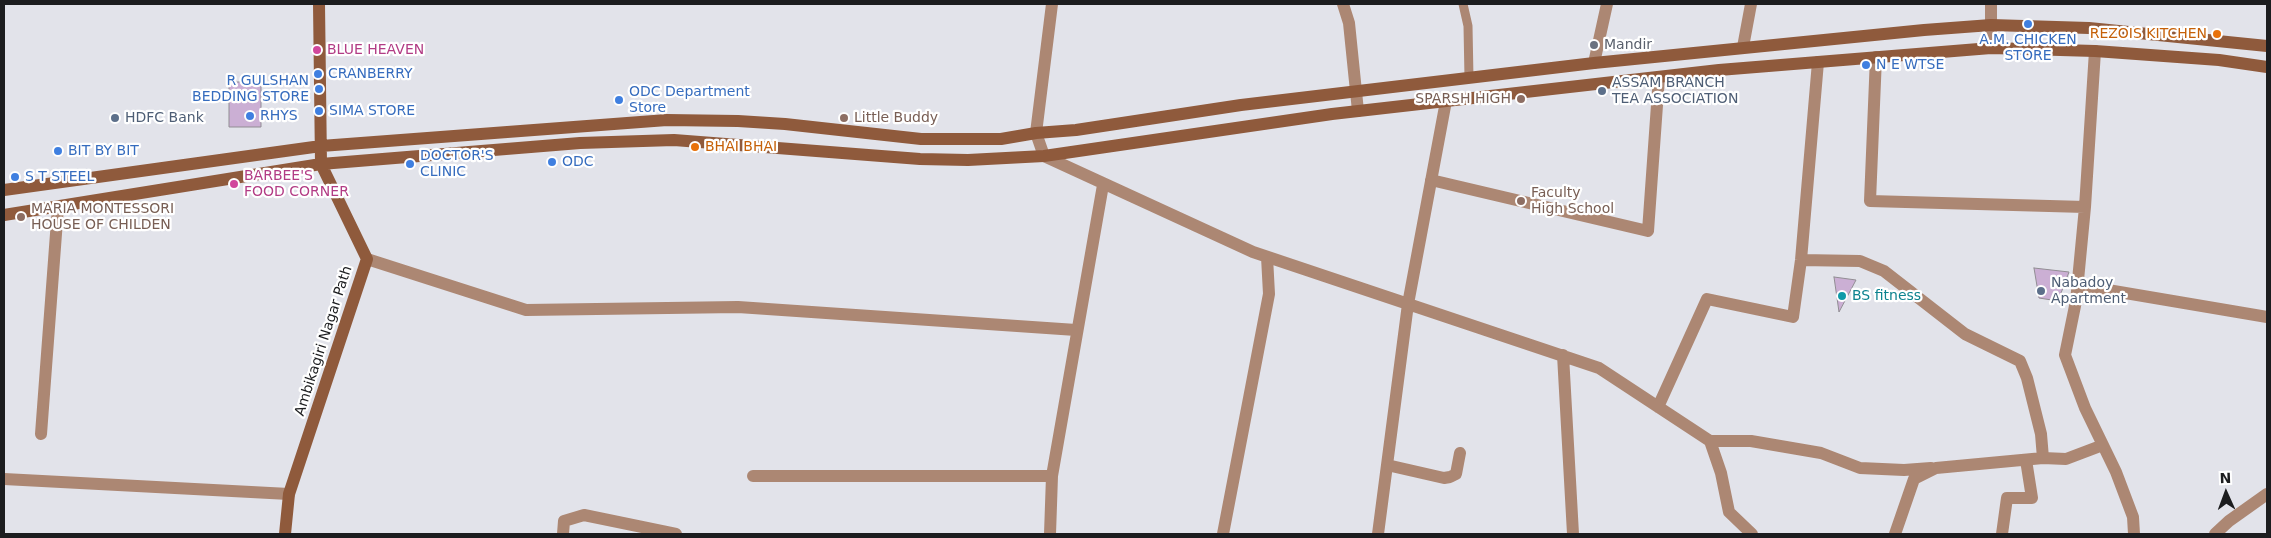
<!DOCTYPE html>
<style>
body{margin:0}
#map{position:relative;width:2271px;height:538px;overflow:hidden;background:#e2e3ea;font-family:"DejaVu Sans",sans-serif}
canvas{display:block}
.frame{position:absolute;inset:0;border:5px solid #1c1d1f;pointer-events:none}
.north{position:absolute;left:2201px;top:468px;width:50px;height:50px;-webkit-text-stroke:4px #fff;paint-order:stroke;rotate:358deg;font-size:14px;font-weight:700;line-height:20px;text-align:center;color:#1c1d1f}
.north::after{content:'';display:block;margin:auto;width:18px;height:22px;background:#1c1d1f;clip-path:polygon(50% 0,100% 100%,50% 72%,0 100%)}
</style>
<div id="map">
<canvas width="2271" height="538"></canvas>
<div class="frame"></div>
<div class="north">N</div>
</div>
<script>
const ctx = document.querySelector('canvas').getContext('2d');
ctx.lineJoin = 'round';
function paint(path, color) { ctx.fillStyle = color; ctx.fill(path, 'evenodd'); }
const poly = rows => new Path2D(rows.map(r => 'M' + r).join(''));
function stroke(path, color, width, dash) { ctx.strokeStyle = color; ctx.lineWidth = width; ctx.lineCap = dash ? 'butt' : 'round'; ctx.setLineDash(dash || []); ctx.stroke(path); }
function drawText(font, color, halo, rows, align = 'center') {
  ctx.font = font + ' "DejaVu Sans",sans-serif'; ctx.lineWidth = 4.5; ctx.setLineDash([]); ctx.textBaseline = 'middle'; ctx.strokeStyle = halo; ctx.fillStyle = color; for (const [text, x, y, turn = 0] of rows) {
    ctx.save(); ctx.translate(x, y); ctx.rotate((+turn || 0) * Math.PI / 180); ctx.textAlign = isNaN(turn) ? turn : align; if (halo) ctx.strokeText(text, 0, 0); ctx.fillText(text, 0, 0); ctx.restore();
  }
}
const building = poly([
 [229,82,261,82,261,127,229,127,229,82],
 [2034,268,2069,272,2058,301,2039,298,2034,268],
 [1834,277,1856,280,1839,312,1834,277]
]);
const lane = poly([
 [1463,4,1468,26,1469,78]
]);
const street = poly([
 [1052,4,1036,133,1044,156,1253,252,1599,368,1710,441,1721,473,1729,512,1752,534],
 [1343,4,1349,23,1358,111],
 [1743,47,1751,4],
 [1991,48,1991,4],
 [1876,57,1870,201,2085,207,2076,301],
 [1594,63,1607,4],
 [1431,180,1648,231,1659,77],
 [2085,207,2095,51],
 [367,259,526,310,738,307,1076,330],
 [1801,260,1860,261,1884,271,1965,334,2020,361,2027,378,2041,434,2043,458],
 [1563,355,1573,534],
 [1658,407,1707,299,1793,317,1801,260,1818,62],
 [41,434,58,207],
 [1710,441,1751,441,1821,453,1860,468,1904,470,1931,468],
 [1387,465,1444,478,1450,477,1456,474,1460,453],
 [753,476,1052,476],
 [4,479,289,494],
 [563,534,564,521,584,515,676,534],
 [1050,534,1052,476,1103,185],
 [1223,534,1269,294,1267,257],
 [1378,534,1408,304,1446,101],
 [1895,534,1914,479,1936,468,2043,458,2066,459,2103,445],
 [2002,534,2007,498,2032,498,2026,460],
 [2134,534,2133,517,2116,472,2085,408,2065,355,2076,301,2090,287,2267,317],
 [2215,534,2229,521,2267,494]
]);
const secondary = poly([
 [4,190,321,146,667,120,738,121,785,124,921,139,1001,139,1036,133,1076,130,1241,105,1594,63,1924,30,1991,25,2089,28,2267,46],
 [4,215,321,164,580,143,674,140,920,159,968,160,1044,156,1332,114,1719,70,1991,48,2095,51,2219,60,2267,67],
 [285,534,289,494,367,259,321,164,319,4]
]);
const markers = [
 [2028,24,5,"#3f7fe0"],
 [2217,34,5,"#e8710a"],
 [1594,45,5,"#6b7280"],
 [317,50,5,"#d1479c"],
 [1866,65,5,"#3f7fe0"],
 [318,74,5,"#3f7fe0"],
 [319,89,5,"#3f7fe0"],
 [1602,91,5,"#5c6f8a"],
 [1521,99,5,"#8d6e63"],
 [619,100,5,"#3f7fe0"],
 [319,111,5,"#3f7fe0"],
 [250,116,5,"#3f7fe0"],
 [115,118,5,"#5c6f8a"],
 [844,118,5,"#8d6e63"],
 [695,147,5,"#e8710a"],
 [58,151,5,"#3f7fe0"],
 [552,162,5,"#3f7fe0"],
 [410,164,5,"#3f7fe0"],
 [15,177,5,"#3f7fe0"],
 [234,184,5,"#d1479c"],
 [1521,201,5,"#8d6e63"],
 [21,217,5,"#8d6e63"],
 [2041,291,5,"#5c6f8a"],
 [1842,296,5,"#0f9aa8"]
];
const foodNames = [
 ["REZOIS KITCHEN",2207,34],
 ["BHAI BHAI",705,147,"left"]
];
const shopNames = [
 ["A.M. CHICKEN",2028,40,"center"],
 ["STORE",2028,56,"center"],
 ["N E WTSE",1876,65],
 ["CRANBERRY",328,74],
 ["R GULSHAN",309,81,"right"],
 ["BEDDING STORE",309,97,"right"],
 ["ODC Department",629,92],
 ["Store",629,108],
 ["SIMA STORE",329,111],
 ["RHYS",260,116],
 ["BIT BY BIT",68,151],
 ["DOCTOR'S",420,156],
 ["CLINIC",420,172],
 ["ODC",562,162],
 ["S T STEEL",25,177]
];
const worshipNames = [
 ["Mandir",1604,45]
];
const hotelNames = [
 ["BLUE HEAVEN",327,50],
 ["BARBEE'S",244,176],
 ["FOOD CORNER",244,192]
];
const serviceNames = [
 ["ASSAM BRANCH",1612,83],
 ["TEA ASSOCIATION",1612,99],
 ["HDFC Bank",125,118],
 ["Nabadoy",2051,283],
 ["Apartment",2051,299]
];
const educationNames = [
 ["SPARSH HIGH",1511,99,"right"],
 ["Little Buddy",854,118],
 ["Faculty",1531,193],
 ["High School",1531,209],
 ["MARIA MONTESSORI",31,209],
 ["HOUSE OF CHILDEN",31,225]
];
const cultureNames = [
 ["BS fitness",1852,296]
];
const streetNames = [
 ["Ambikagiri Nagar Path",324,341,-72]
];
paint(building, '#cbafd4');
stroke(building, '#918d93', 1);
stroke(lane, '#ac8773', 9);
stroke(street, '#ac8773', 12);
stroke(secondary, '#8f5a3c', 12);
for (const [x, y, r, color] of markers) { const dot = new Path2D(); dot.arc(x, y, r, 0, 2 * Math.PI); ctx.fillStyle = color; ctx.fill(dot); stroke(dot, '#fff', 2); }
drawText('14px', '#c56008', '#fff', foodNames, 'right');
drawText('14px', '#366cbe', '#fff', shopNames, 'left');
drawText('14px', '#5b616d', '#fff', worshipNames, 'left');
drawText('14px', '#b23c85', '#fff', hotelNames, 'left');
drawText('14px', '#4e5e75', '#fff', serviceNames, 'left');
drawText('14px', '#785e54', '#fff', educationNames, 'left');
drawText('14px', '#0d838f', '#fff', cultureNames, 'left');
drawText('14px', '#1c1d1f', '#fff', streetNames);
</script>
